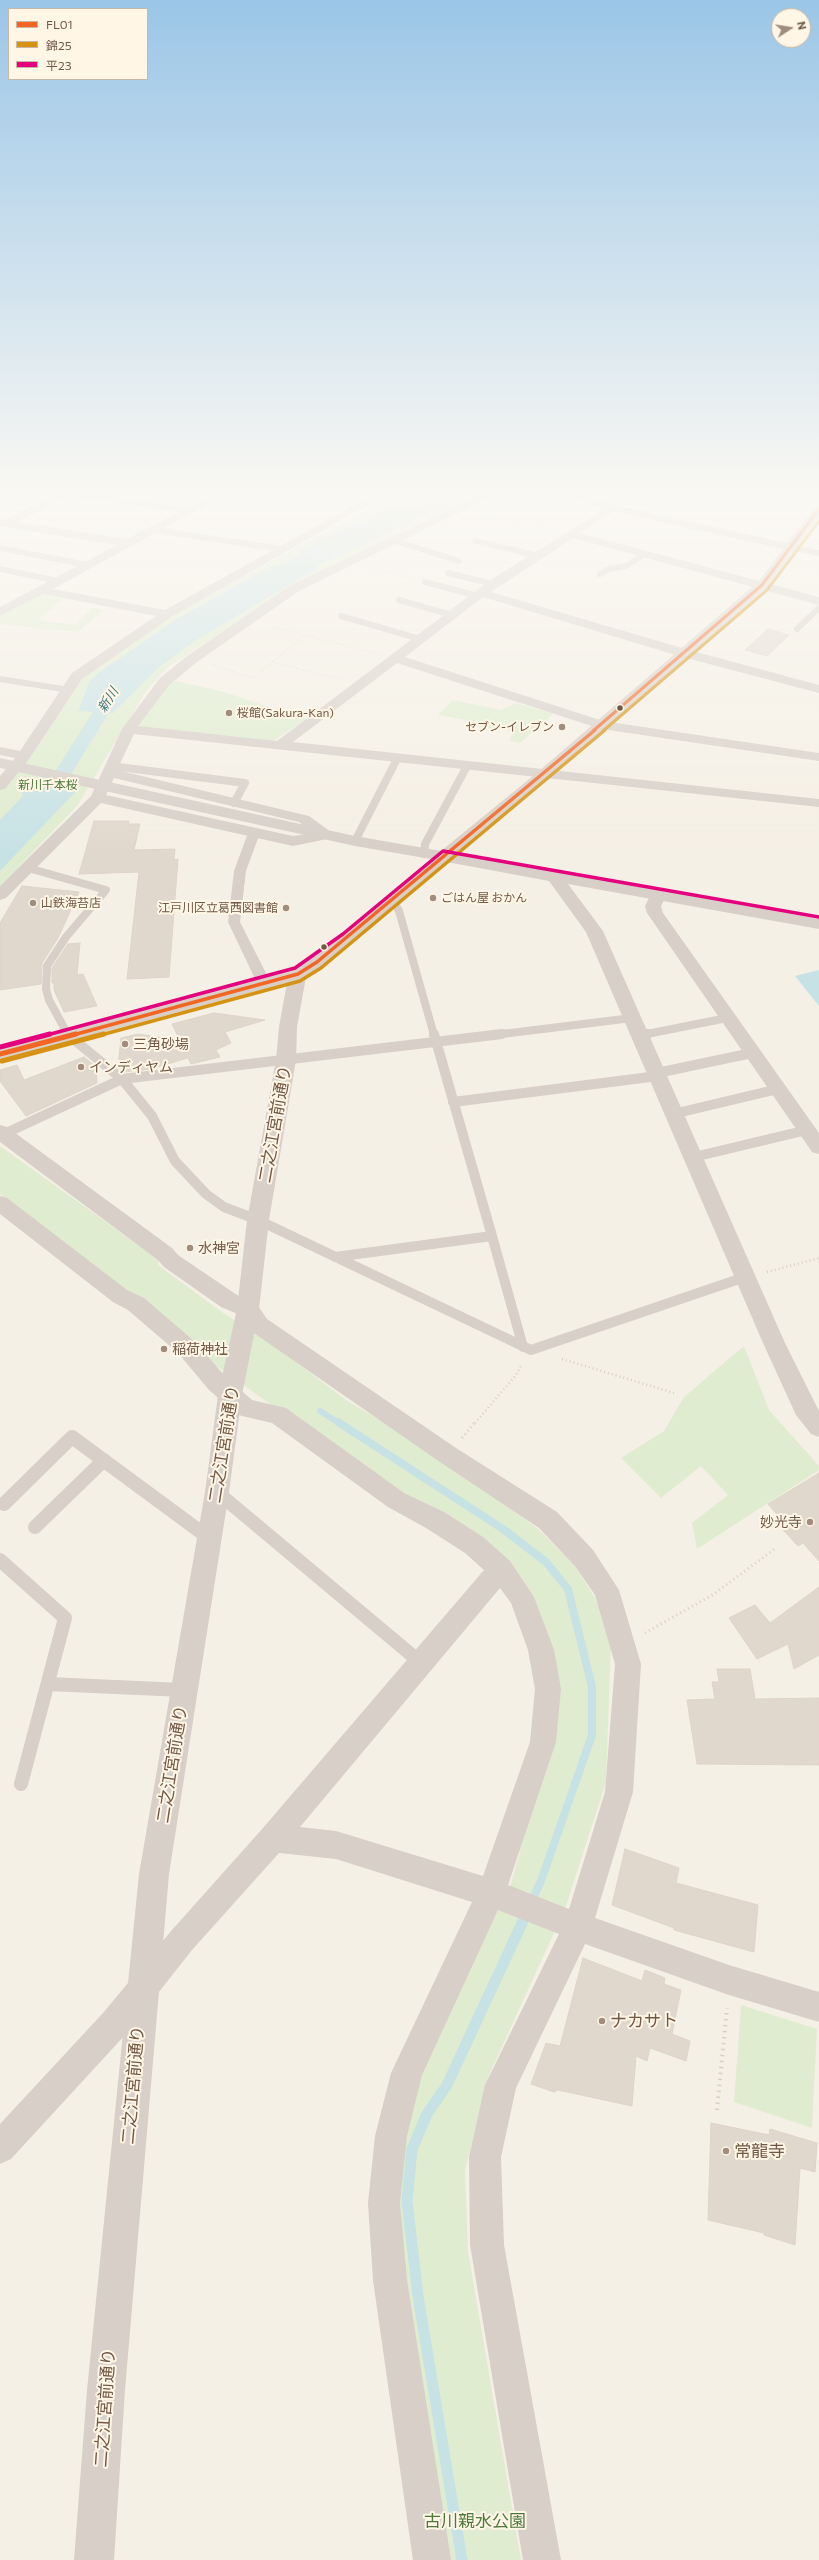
<!DOCTYPE html>
<meta charset="utf-8">
<style>
body{margin:0}
#map{position:relative;width:819px;height:2560px;overflow:hidden;background:#f5f0e5;font-family:Commissioner,"Noto Sans JP",sans-serif}
canvas{display:block}
.legend{position:absolute;left:8px;top:8px;width:140px;height:72px;box-sizing:border-box;background:#fff6e5;border:1px solid #c7b7a5;margin:0;padding:5px 7px;list-style:none;font-size:12px;color:#725846}
.legend li{display:flex;align-items:center;gap:8px;height:20px}
.legend b{width:20px;border:1px solid #c7b7a5}
.north{position:absolute;left:771px;top:8px;width:40px;height:40px;box-sizing:border-box;background:#fff6e5;border:1px solid #c7b7a5;border-radius:50%;rotate:78deg;font-size:11px;font-weight:700;line-height:16px;text-align:center;color:#725846}
.north::after{content:'';display:block;margin:auto;width:14px;height:18px;background:#a08d7e;clip-path:polygon(50% 0,100% 100%,50% 72%,0 100%)}
</style>
<div id="map">
<canvas width="819" height="2560"></canvas>
<ul class="legend">
<li><b style="height:5px;background:#f26522"></b>FL01</li>
<li><b style="height:5px;background:#d69212"></b>錦25</li>
<li><b style="height:5px;background:#e5007d"></b>平23</li>
</ul>
<div class="north">N</div>
</div>
<script>
const ctx = document.querySelector('canvas').getContext('2d');
ctx.lineJoin = 'round';
function paint(path, color) { ctx.fillStyle = color; ctx.fill(path, 'evenodd'); }
const poly = rows => new Path2D(rows.map(r => 'M' + r).join(''));
function stroke(path, color, width, dash) { ctx.strokeStyle = color; ctx.lineWidth = width; ctx.lineCap = dash ? 'butt' : 'round'; ctx.setLineDash(dash || []); ctx.stroke(path); }
function drawText(font, color, halo, rows, align = 'center') {
  ctx.font = font + ' Commissioner,"Noto Sans JP",sans-serif'; ctx.lineWidth = 4; ctx.setLineDash([]); ctx.textBaseline = 'middle'; ctx.strokeStyle = halo; ctx.fillStyle = color; for (const [text, x, y, turn = 0] of rows) {
    ctx.save(); ctx.translate(x, y); ctx.rotate((+turn || 0) * Math.PI / 180); ctx.textAlign = isNaN(turn) ? turn : align; if (halo) ctx.strokeText(text, 0, 0); ctx.fillText(text, 0, 0); ctx.restore();
  }
}
const green = poly([
 [397,494,484,494,291,587,168,667,146,691,77,806,0,886,0,790,82,676,172,614],
 [41,594,62,599,38,620,76,625,92,608,104,610,78,632,0,624,0,616],
 [168,679,224,692,306,719,272,742,134,727],
 [453,700,501,710,516,703,553,714,520,743,510,741,512,733,505,729,469,726,466,720,438,715],
 [0,1146,159,1260,158,1265,223,1313,264,1338,346,1400,443,1458,538,1529,574,1564,595,1598,611,1642,606,1782,565,1909,489,2075,465,2170,468,2251,521,2560,442,2560,394,2202,415,2076,510,1887,529,1819,551,1756,520,1581,215,1365,124,1290,0,1194],
 [744,1346,769,1410,819,1466,819,1470,697,1549,692,1523,728,1495,701,1466,661,1498,621,1458,664,1431,684,1397],
 [741,2005,817,2029,812,2128,734,2102]
]);
const water = poly([
 [417,494,468,494,316,566,316,569,196,640,159,667,113,713,78,711,90,681,100,672,178,618,270,567,277,566,301,554,300,551],
 [31,781,76,791,0,871,0,820,23,796,22,793],
 [819,970,819,1006,795,976]
]);
const streamFar2 = poly([
 [320,1411,339,1423]
]);
const streamFar1 = poly([
 [338,1422,503,1529,546,1562,568,1589,592,1687,592,1735,541,1881,522,1922]
]);
const stream = poly([
 [462,2560,418,2296,407,2201,412,2149,427,2114,447,2085,523,1921]
]);
const canal = poly([
 [119,678,127,683,62,789,7,849,0,851,0,834,46,786,111,683,119,678]
]);
const building = poly([
 [768,629,789,635,767,656,745,650,768,629],
 [94,821,129,821,128,824,140,824,134,850,175,849,174,860,178,859,169,977,127,979,139,872,79,874,94,821],
 [22,886,79,892,58,938,42,963,41,984,0,990,0,923,22,886],
 [80,943,77,975,83,974,97,1006,64,1012,54,990,54,983,52,983,52,968,68,944,80,943],
 [214,1013,265,1020,225,1032,231,1043,216,1050,220,1057,191,1064,188,1058,150,1069,124,1072,118,1067,121,1038,138,1034,180,1040,172,1024,214,1013],
 [84,1057,96,1067,97,1083,26,1116,0,1081,0,1070,17,1065,24,1080,84,1057],
 [819,1473,819,1561,803,1543,798,1546,775,1521,780,1518,768,1504,819,1473],
 [819,1587,819,1655,794,1669,788,1644,757,1659,729,1618,755,1605,770,1623,819,1587],
 [717,1669,750,1669,755,1699,819,1698,819,1765,697,1764,687,1700,715,1699,712,1682,719,1682,717,1669],
 [625,1849,679,1868,676,1883,758,1905,754,1952,674,1930,674,1928,612,1905,625,1849],
 [583,1958,642,1981,645,1970,665,1978,664,1984,681,1990,672,2034,690,2041,686,2061,650,2048,647,2061,636,2056,632,2106,558,2090,554,2092,531,2084,546,2043,560,2046,583,1958],
 [711,2123,769,2135,770,2129,817,2143,815,2172,800,2168,795,2245,764,2235,764,2233,708,2220,711,2123]
]);
const pathFar3 = poly([
 [397,501,413,494],
 [712,514,728,494],
 [482,516,548,529],
 [302,556,312,560],
 [375,569,410,578],
 [271,626,374,653],
 [272,662,339,679],
 [213,665,253,678,305,635]
]);
const pathFar2 = poly([
 [767,1272,819,1258],
 [562,1359,674,1393],
 [475,1423,516,1375,522,1364]
]);
const pathFar1 = poly([
 [462,1438,475,1422],
 [645,1633,714,1594,776,1548]
]);
const path = poly([
 [717,2110,727,2008]
]);
const serviceFar3 = poly([
 [154,530,281,549],
 [395,541,459,561],
 [476,541,539,556],
 [0,548,88,565],
 [0,569,58,581],
 [448,573,493,584],
 [600,574,609,569,626,566,645,554],
 [425,582,478,596],
 [399,600,452,615],
 [341,616,420,639],
 [797,629,819,608],
 [0,679,69,690]
]);
const serviceFar2 = poly([
 [111,766,245,783,234,803],
 [355,841,397,759],
 [424,854,425,844,467,766],
 [28,868,106,890,66,937,47,966,46,989,49,1000,68,1035],
 [393,900,399,911,434,1035],
 [494,1035,632,1018],
 [642,1035,727,1018]
]);
const serviceFar1 = poly([
 [67,1034,122,1079,152,1116,175,1161,206,1194,224,1207,258,1220,531,1350,745,1277],
 [640,1035,648,1034],
 [657,1073,752,1053],
 [453,1102,658,1076],
 [673,1114,778,1089],
 [4,1134,122,1079,502,1034],
 [694,1157,807,1130],
 [492,1236,523,1347],
 [335,1257,492,1236,434,1034]
]);
const service = poly([
 [217,1492,420,1662],
 [4,1504,72,1437,209,1538],
 [35,1527,104,1460],
 [0,1560,65,1618,21,1784],
 [48,1684,183,1690]
]);
const pedestrian = poly([
 [254,830,260,833,246,871,240,922,271,983,264,987,257,983,228,922,234,871,248,833,254,830]
]);
const minor = poly([
 [58,494,72,494,17,522,127,539,178,512,82,497,77,494,103,494,188,507,213,494,226,494,53,589,165,610,374,494,387,494,171,617,82,679,29,759,5,789,0,790,0,776,15,758,0,755,0,747,20,751,72,673,156,616,43,594,0,616,0,607,117,545,0,526,0,520,4,520,58,494],
 [483,494,497,494,299,591,197,662,169,685,138,726,277,741,489,581,611,505,615,506,615,510,580,533,819,597,819,605,573,538,491,592,689,650,819,685,819,693,679,656,483,597,405,657,603,721,819,753,819,761,601,729,397,663,293,742,819,799,819,807,134,734,117,770,309,816,335,835,332,838,293,846,101,803,6,898,0,900,0,886,91,796,122,729,159,679,187,656,291,585,483,494],
 [114,778,299,822,314,833,293,836,106,795,114,778],
 [789,544,819,550,819,556,785,549,785,545,789,544],
 [658,891,666,896,661,906,663,913,819,1133,819,1154,812,1152,647,913,645,906,650,896,658,891],
 [0,1125,7,1127,172,1248,178,1255,237,1295,256,1303,267,1319,456,1448,557,1512,593,1550,619,1590,641,1664,633,1792,595,1918,729,1965,819,1992,819,2022,729,1995,585,1944,516,2088,501,2157,504,2245,561,2560,523,2560,470,2245,469,2157,485,2085,559,1934,498,1910,422,2075,407,2136,400,2203,407,2280,451,2560,413,2560,373,2280,368,2203,375,2136,391,2073,472,1902,336,1859,279,1853,192,1950,125,2035,11,2159,0,2164,0,2124,103,2013,172,1930,263,1828,484,1570,465,1553,426,1528,388,1507,272,1423,238,1415,209,1390,178,1353,128,1310,113,1302,0,1214,0,1196,7,1198,127,1290,144,1298,194,1341,225,1376,252,1400,286,1408,404,1493,444,1512,483,1537,510,1561,534,1597,554,1650,561,1689,556,1742,508,1885,569,1909,605,1792,615,1664,595,1595,575,1566,539,1528,440,1462,251,1331,240,1315,221,1307,164,1267,158,1260,0,1142,0,1125],
 [500,1588,511,1603,528,1650,535,1689,530,1742,483,1876,336,1831,300,1827,500,1588]
]);
const tertiary = poly([
 [563,494,581,494,614,505,787,543,815,507,819,506,819,517,766,588,549,777,457,854,819,919,819,929,568,884,603,931,785,1343,819,1411,819,1437,811,1434,796,1415,763,1343,586,932,549,881,447,862,323,966,306,977,297,1027,296,1060,269,1220,259,1309,242,1395,229,1492,169,1874,125,2390,114,2560,74,2560,87,2390,139,1874,205,1492,218,1395,237,1309,247,1220,276,1060,279,1027,287,983,0,1060,0,1048,292,970,311,958,431,859,355,846,0,768,0,758,355,836,441,851,539,771,758,582,783,549,607,510,563,494]
]);
const bus1Far2 = poly([
 [593,731,762,585,819,509]
]);
const bus1Far1 = poly([
 [73,1035,298,974,317,962,595,730]
]);
const bus1 = poly([
 [0,1054,76,1034]
]);
const bus2Far2 = poly([
 [603,731,767,590,819,521]
]);
const bus2Far1 = poly([
 [101,1035,300,981,321,968,605,730]
]);
const bus2 = poly([
 [2,1061,104,1034]
]);
const bus3Far1 = poly([
 [47,1035,295,968,343,934,443,851,819,917]
]);
const bus3 = poly([
 [0,1047,50,1034]
]);
const markers = [
 [620,708,3.5,"#725846"],
 [229,713,4,"#a08d7e"],
 [562,727,4,"#a08d7e"],
 [433,898,4,"#a08d7e"],
 [33,903,4,"#a08d7e"],
 [286,908,4,"#a08d7e"],
 [324,947,3.5,"#725846"],
 [125,1044,4,"#a08d7e"],
 [81,1067,4,"#a08d7e"],
 [190,1248,4,"#a08d7e"],
 [164,1349,4,"#a08d7e"],
 [810,1522,4,"#a08d7e"],
 [602,2021,4,"#a08d7e"],
 [726,2151,4,"#a08d7e"]
];
const farPoinames = [
 ["桜館(Sakura-Kan)",237,713],
 ["セブン-イレブン",554,727,"right"],
 ["ごはん屋 おかん",441,898],
 ["山鉄海苔店",41,903],
 ["江戸川区立葛西図書館",278,908,"right"]
];
const farParknames = [
 ["新川千本桜",48,785]
];
const farWaternames = [
 ["新川",108,700,-58]
];
const poiNames = [
 ["三角砂場",133,1044],
 ["インディヤム",89,1067],
 ["水神宮",198,1248],
 ["稲荷神社",172,1349],
 ["妙光寺",802,1522,"right"]
];
const nearStreetnames = [
 ["二之江宮前通り",275,1124,-80],
 ["二之江宮前通り",224,1444,-81],
 ["二之江宮前通り",172,1764,-81],
 ["二之江宮前通り",133,2085,-85],
 ["二之江宮前通り",105,2408,-86]
];
const nearPoinames = [
 ["ナカサト",610,2021],
 ["常龍寺",734,2151]
];
const nearParknames = [
 ["古川親水公園",475,2521]
];
paint(green, '#dfeccf');
paint(water, '#c7e2e5');
stroke(streamFar2, '#c7e2e5', 6);
stroke(streamFar1, '#c7e2e5', 8);
stroke(stream, '#c7e2e5', 11);
paint(canal, '#c7e2e5');
paint(building, '#e1d8cd');
stroke(building, '#ded3c8', 1);
stroke(pathFar3, '#d7cfc8', 1.5, [0.5, 2]);
stroke(pathFar2, '#d7cfc8', 2.5, [1, 3]);
stroke(pathFar1, '#d7cfc8', 3, [1, 3.5]);
stroke(path, '#d7cfc8', 4, [1.5, 4.5]);
stroke(serviceFar3, '#d7cfc8', 6);
stroke(serviceFar2, '#d7cfc8', 8);
stroke(serviceFar1, '#d7cfc8', 10);
stroke(service, '#d7cfc8', 14);
paint(pedestrian, '#d7cfc8');
paint(minor, '#d7cfc8');
paint(tertiary, '#d7cfc8');
stroke(bus1Far2, '#f26522', 3);
stroke(bus1Far1, '#f26522', 3.5);
stroke(bus1, '#f26522', 5);
stroke(bus2Far2, '#d69212', 3);
stroke(bus2Far1, '#d69212', 3.5);
stroke(bus2, '#d69212', 5);
stroke(bus3Far1, '#e5007d', 3.5);
stroke(bus3, '#e5007d', 5);
const sky = ctx.createLinearGradient(0, 0, 0, 852);
sky.addColorStop(0, '#9bc6e7');
sky.addColorStop(0.58, '#faf8f3');
sky.addColorStop(1, '#faf8f300');
ctx.fillStyle = sky;
ctx.fillRect(0, 0, 819, 852);
for (const [x, y, r, color] of markers) { const dot = new Path2D(); dot.arc(x, y, r, 0, 2 * Math.PI); ctx.fillStyle = color; ctx.fill(dot); stroke(dot, '#fff6e5', 1.5); }
drawText('12px', '#725846', '#fff6e5', farPoinames, 'left');
drawText('12px', '#4d783e', '#fff6e5', farParknames);
drawText('italic 13px', '#407886', '#fff6e5', farWaternames);
drawText('14px', '#725846', '#fff6e5', poiNames, 'left');
drawText('17px', '#725846', '#fff6e5', nearStreetnames);
drawText('17px', '#725846', '#fff6e5', nearPoinames, 'left');
drawText('17px', '#4d783e', '#fff6e5', nearParknames);
</script>
